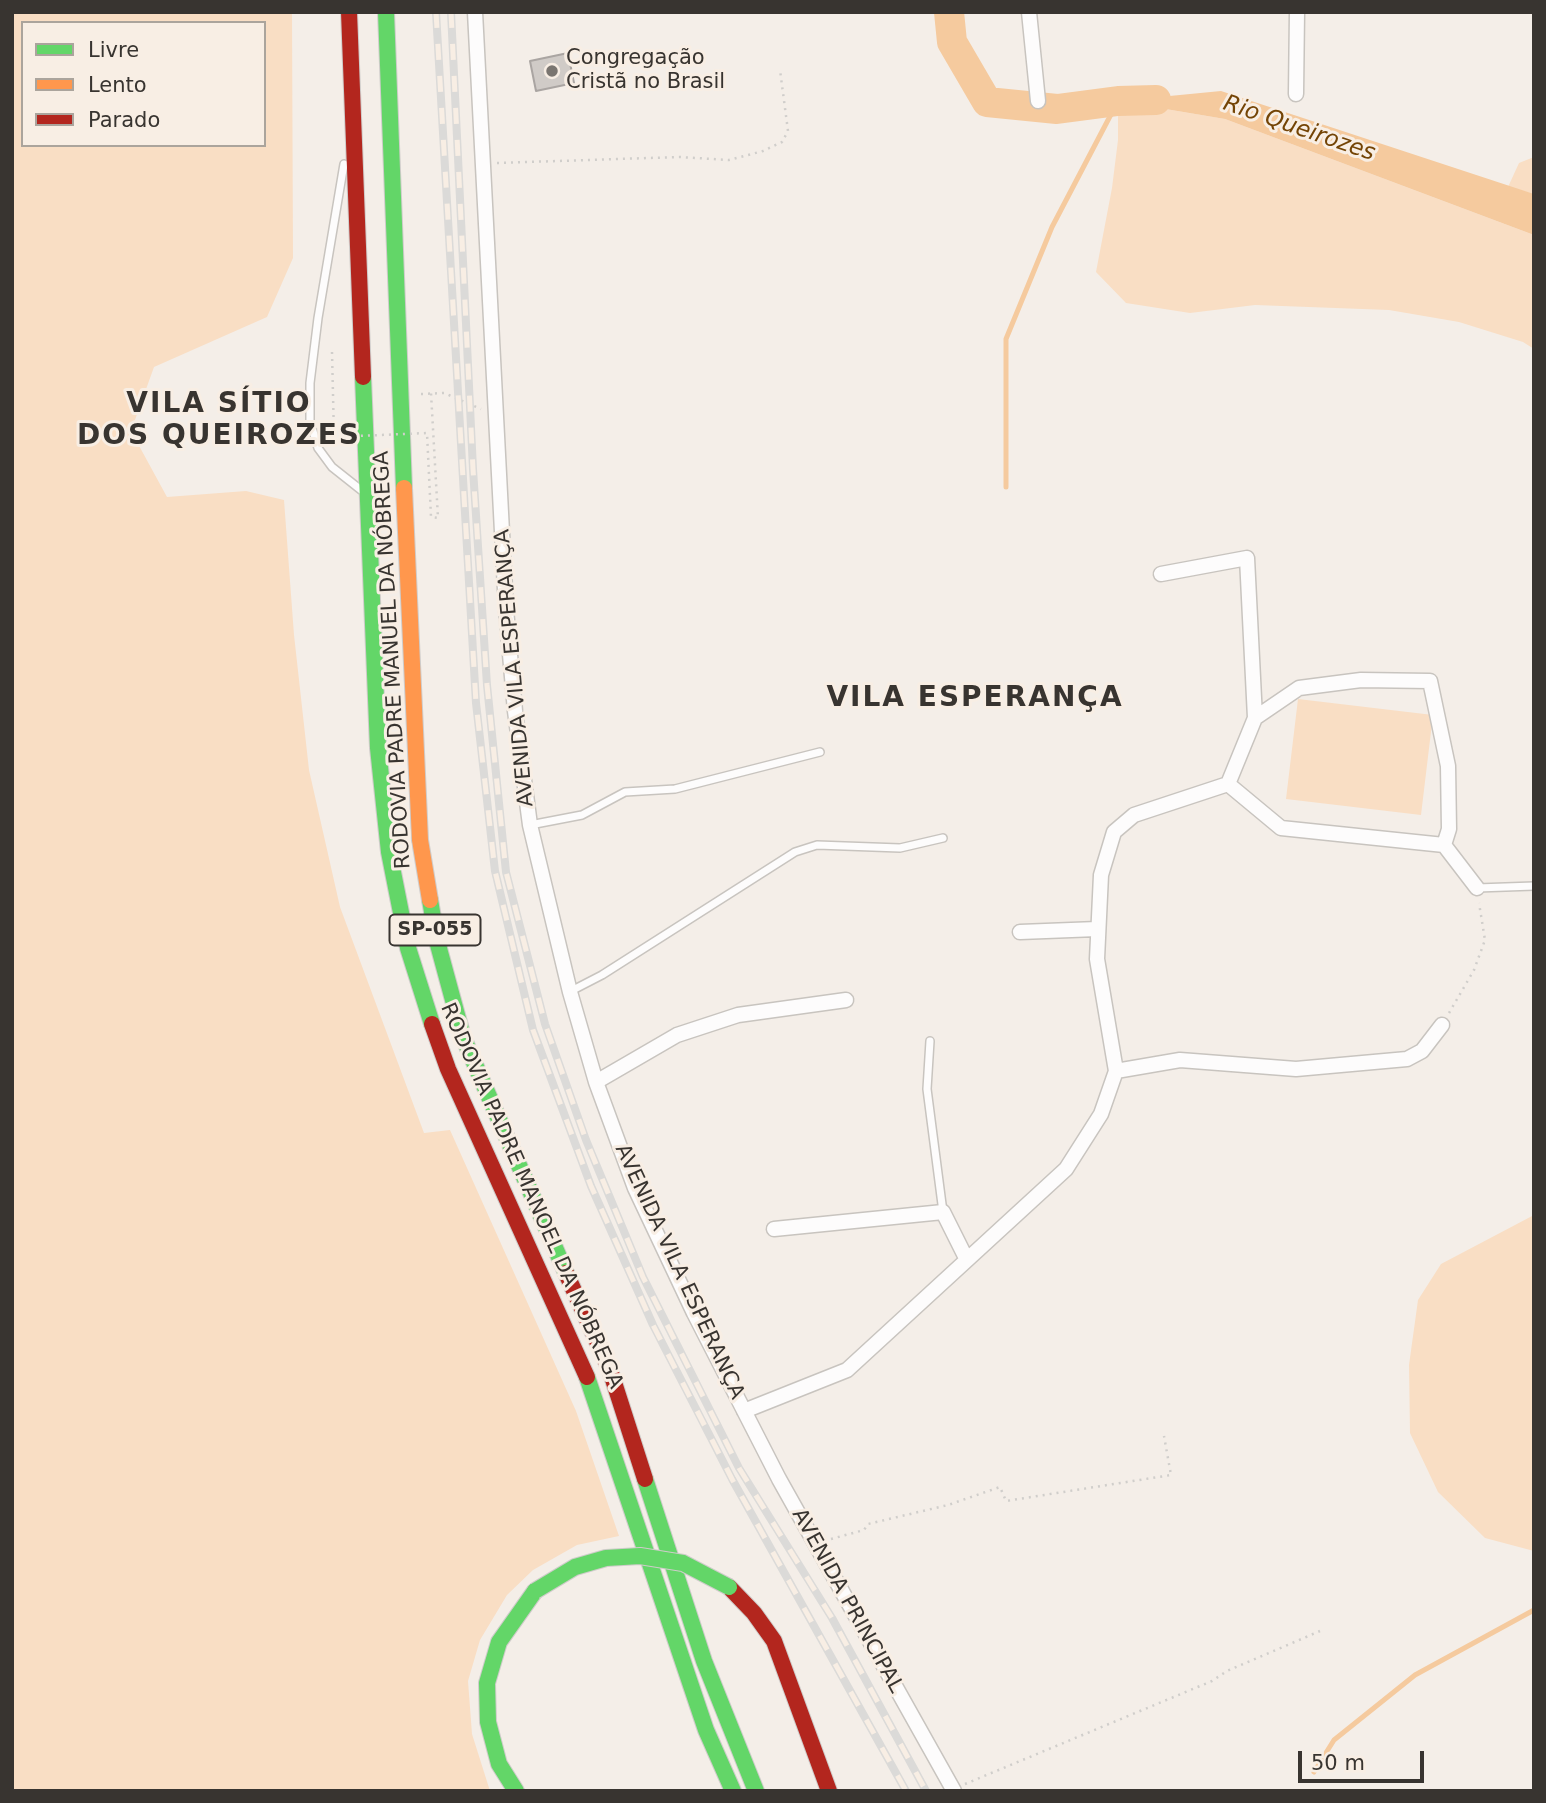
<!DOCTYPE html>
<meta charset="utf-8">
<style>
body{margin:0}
#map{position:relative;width:1546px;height:1803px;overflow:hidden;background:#f4eee8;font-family:"DejaVu Sans",sans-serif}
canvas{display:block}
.frame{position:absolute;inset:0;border:14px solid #383430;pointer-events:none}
.legend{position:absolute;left:21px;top:21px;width:245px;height:126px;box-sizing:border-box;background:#f8eee4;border:2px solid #aba49c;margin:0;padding:9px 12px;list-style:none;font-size:21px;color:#383430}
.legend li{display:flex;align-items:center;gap:14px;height:35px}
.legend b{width:35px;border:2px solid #aba49c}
.scale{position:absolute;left:1298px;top:1751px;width:126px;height:32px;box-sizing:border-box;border:4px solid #383430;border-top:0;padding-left:9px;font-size:21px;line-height:24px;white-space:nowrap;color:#383430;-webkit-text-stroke:5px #f8eee4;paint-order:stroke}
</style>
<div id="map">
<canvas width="1546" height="1803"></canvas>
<div class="frame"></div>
<ul class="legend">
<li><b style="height:9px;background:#63d668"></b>Livre</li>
<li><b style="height:9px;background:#ff974d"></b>Lento</li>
<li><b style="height:9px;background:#b3261e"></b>Parado</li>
</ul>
<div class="scale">50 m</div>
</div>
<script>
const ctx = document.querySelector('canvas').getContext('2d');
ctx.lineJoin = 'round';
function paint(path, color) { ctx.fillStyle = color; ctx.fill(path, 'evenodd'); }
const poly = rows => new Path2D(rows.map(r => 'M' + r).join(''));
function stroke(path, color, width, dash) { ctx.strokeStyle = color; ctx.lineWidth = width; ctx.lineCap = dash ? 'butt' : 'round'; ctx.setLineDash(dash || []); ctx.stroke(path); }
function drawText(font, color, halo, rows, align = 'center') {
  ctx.font = font + ' "DejaVu Sans",sans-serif'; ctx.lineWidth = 6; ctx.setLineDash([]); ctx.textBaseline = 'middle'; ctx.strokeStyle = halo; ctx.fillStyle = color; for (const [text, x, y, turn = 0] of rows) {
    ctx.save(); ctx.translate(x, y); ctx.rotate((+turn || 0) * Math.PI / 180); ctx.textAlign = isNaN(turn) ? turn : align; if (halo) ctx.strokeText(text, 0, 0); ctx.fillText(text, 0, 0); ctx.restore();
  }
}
const green = poly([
 [12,12,292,12,293,258,267,317,154,367,131,431,167,497,246,491,284,500,294,635,309,770,340,907,424,1133,450,1130,576,1411,619,1536,577,1545,533,1570,507,1595,480,1640,468,1681,472,1734,490,1791,12,1791],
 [23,23,264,23,264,145,23,145],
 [1118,101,1225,119,1534,235,1534,349,1523,342,1459,322,1389,310,1255,305,1190,313,1126,303,1096,272,1112,188,1118,140],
 [1534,157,1534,194,1508,187,1519,163],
 [1298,699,1433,715,1421,815,1286,799],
 [1534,1215,1534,1551,1485,1538,1438,1492,1410,1433,1409,1365,1418,1300,1441,1264]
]);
const water = poly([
 [1221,91,1534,194,1534,235,1225,119,1118,101]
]);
const stream = poly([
 [1006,487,1006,339,1052,227,1118,101],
 [1314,1772,1334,1740,1415,1675,1534,1610]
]);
const river = poly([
 [949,12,952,42,987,102,1057,109,1118,101,1156,100]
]);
const building = poly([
 [568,53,574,83,536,91,530,61,568,53]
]);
const path = poly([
 [497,163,679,157,729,160,763,151,782,142,788,131,780,70],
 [421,394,444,393,481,409],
 [1449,1013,1474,970,1485,940,1479,903],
 [831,1539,864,1530,868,1524,948,1505,1000,1487,1006,1501,1171,1475,1164,1436],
 [965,1784,1212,1681,1227,1671,1320,1631]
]);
const lane = poly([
 [344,164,318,318,310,383,310,421,318,448,332,467,361,490],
 [530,825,582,815,625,792,675,789,820,752],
 [1477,888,1534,886],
 [571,991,602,975,795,852,817,845,900,848,943,838],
 [930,1041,927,1089,943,1212]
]);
const street = poly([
 [475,12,506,609,515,711,530,825,570,992,596,1082,635,1188,694,1313,779,1479,954,1791],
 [1029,12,1038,101],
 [1296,94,1297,12],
 [1161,574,1247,558,1255,718,1228,784,1281,828,1444,845,1477,888],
 [1255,718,1299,688,1361,680,1430,681,1448,766,1449,829,1444,845],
 [1020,932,1097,929],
 [1116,1071,1180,1060,1296,1069,1407,1059,1422,1051,1442,1025],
 [596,1082,677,1035,738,1015,846,1000],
 [774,1229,943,1212,966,1258],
 [744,1411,847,1370,1066,1169,1101,1114,1116,1071,1097,959,1101,875,1114,832,1134,815,1228,784]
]);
const fast = poly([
 [386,12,404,488],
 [363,377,378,748,389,852,408,948,432,1024],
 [430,900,437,941,463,1037,566,1273],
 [587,1377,706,1730,733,1791],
 [645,1479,704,1661,756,1791],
 [516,1791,499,1764,488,1722,487,1683,499,1642,535,1591]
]);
const slow = poly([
 [404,488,420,840,430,900]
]);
const jam = poly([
 [349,12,363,377],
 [432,1024,448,1069,587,1377],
 [566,1273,610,1370,645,1479],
 [729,1587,754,1613,774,1641,829,1791]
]);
const rail = poly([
 [436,12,476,703,495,871,533,1030,591,1186,653,1325,732,1479,906,1791],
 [451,12,473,469,487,685,506,872,545,1024,586,1140,643,1277,739,1468,832,1618,926,1791]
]);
const pathBridge = poly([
 [332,352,334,437,427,433,431,517,438,518,431,393]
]);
const fastBridge = poly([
 [535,1591,575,1567,606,1558,640,1556,683,1563,729,1587]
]);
const markers = [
 [552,71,7,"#7a7570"]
];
const shields = [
 [435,930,91]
];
const shieldNames = [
 ["SP-055",435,930]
];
const poiNames = [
 ["Congregação",566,59],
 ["Cristã no Brasil",566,83]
];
const streetNames = [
 ["RODOVIA PADRE MANUEL DA NÓBREGA",393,660,-93],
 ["AVENIDA VILA ESPERANÇA",515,668,-95],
 ["RODOVIA PADRE MANOEL DA NÓBREGA",531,1196,66],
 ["AVENIDA VILA ESPERANÇA",679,1272,65],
 ["AVENIDA PRINCIPAL",847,1601,61]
];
const waterNames = [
 ["Rio Queirozes",1299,129,19]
];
const districtNames = [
 ["VILA SÍTIO",219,405],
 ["DOS QUEIROZES",219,437],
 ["VILA ESPERANÇA",975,699]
];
paint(green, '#f9dec4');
paint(water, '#f5ca9e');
stroke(stream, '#f5ca9e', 5);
stroke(river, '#f5ca9e', 30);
paint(building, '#d0cbc7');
stroke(building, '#aaa5a2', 2);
stroke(lane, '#c8c4bf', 10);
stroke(street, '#c8c4bf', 17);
stroke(fast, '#cfccca', 18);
stroke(slow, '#cfccca', 18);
stroke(jam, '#cfccca', 18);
stroke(path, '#d0cecb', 2.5, [2, 5]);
stroke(lane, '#fdfcfc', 7);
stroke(street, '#fdfcfc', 14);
stroke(fast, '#63d668', 16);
stroke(slow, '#ff974d', 16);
stroke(jam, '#b3261e', 16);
stroke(rail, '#dbdad8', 8);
stroke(rail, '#f8eee4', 5, [16]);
stroke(fastBridge, '#cfccca', 18, []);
stroke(pathBridge, '#d0cecb', 2.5, [2, 5]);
stroke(fastBridge, '#63d668', 16);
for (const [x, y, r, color] of markers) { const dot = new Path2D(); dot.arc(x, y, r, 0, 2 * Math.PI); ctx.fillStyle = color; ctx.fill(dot); stroke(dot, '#f8eee4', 2.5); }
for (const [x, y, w] of shields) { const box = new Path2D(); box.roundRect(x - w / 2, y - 15.5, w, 31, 5); ctx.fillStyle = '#f8eee4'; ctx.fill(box); stroke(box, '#383430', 2); }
drawText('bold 19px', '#383430', null, shieldNames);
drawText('21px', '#383430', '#f8eee4', poiNames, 'left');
drawText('21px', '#383430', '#f8eee4', streetNames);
drawText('italic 23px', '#744405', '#f8eee4', waterNames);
ctx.letterSpacing = '2px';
drawText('bold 28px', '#383430', '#f8eee4', districtNames);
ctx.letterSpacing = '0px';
</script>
